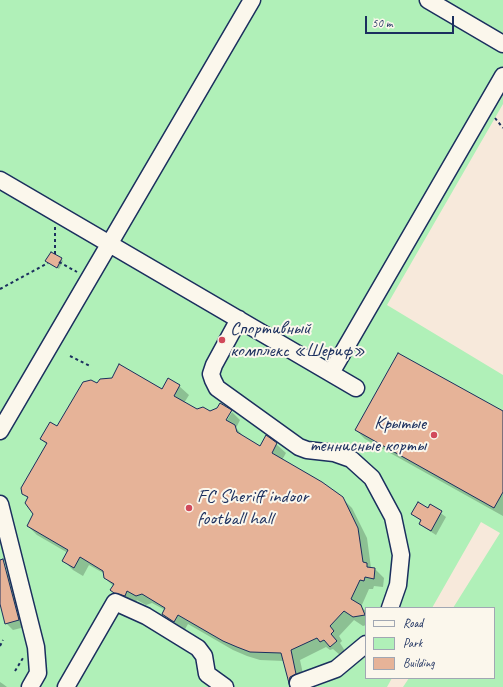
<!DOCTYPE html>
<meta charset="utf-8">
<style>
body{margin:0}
#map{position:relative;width:503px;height:687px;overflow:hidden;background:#f7e9db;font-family:Caveat,sans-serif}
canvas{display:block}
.legend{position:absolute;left:365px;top:607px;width:130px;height:72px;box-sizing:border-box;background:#fbf7ec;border:1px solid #a1a7b3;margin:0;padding:5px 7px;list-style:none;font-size:12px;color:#1b2f5e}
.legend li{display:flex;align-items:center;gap:8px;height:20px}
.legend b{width:20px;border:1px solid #a1a7b3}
.scale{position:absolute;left:365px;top:16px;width:89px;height:18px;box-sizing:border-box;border:2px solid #1b2f5e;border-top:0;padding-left:5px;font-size:12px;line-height:14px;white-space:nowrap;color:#1b2f5e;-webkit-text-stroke:3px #fbf7ec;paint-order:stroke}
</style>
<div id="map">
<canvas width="503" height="687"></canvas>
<ul class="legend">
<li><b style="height:5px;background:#fbf7ec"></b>Road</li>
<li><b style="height:11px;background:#b0f0b8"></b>Park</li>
<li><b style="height:11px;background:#e6b398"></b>Building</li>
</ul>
<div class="scale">50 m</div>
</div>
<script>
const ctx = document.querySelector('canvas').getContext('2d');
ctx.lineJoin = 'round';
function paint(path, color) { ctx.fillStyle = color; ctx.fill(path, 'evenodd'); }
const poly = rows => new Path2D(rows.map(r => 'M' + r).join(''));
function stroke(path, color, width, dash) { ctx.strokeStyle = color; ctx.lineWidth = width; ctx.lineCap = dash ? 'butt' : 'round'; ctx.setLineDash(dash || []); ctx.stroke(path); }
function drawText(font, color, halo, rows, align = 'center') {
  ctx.font = font + ' Caveat,sans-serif'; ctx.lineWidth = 4; ctx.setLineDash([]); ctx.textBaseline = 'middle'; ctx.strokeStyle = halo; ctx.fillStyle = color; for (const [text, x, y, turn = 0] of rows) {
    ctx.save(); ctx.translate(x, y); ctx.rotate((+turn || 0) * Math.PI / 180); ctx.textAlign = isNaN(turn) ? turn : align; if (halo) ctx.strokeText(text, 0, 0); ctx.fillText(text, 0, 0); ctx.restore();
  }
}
const green = poly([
 [0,0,503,0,503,104,387,305,503,375,503,687,403,687,409,678,494,678,494,608,453,608,500,533,481,522,432,608,366,608,366,678,392,678,387,687,0,687]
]);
const shadow = poly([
 [61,259,63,261,59,269,46,261],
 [97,385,162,390,179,386,189,395,184,403,197,411,209,412,231,411,240,420,236,428,245,438,260,447,276,444,286,453,282,460,342,498,352,508,367,538,371,568,375,569,384,578,383,587,374,586,373,589,369,589,361,607,366,611,366,625,363,626,354,620,339,636,342,641,340,643,345,651,340,655,333,649,330,650,326,647,300,660,305,683,299,687,290,687,284,661,260,660,247,656,233,650,188,624,184,631,172,623,163,614,165,610,152,603,146,605,137,600,134,605,120,599,111,590,113,586,105,578,105,574,89,565,83,576,73,570,64,561,68,553,37,535,28,526,35,513,29,499,23,494,47,445,41,439,57,427],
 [230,412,232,412,224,425,223,424],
 [503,412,503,516,365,439,356,430],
 [431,506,446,517,436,535,425,528,420,524,421,521,412,514,429,509],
 [6,572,13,579,25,627,13,630,6,623,0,600,0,573],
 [0,682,3,684,7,687,0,687]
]);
const building = poly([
 [51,252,62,258,57,268,45,261,51,252],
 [398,353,503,411,503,492,494,508,355,430,398,353],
 [119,364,162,389,168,378,180,385,174,396,197,409,203,407,210,411,217,408,220,403,230,409,232,410,226,420,235,425,237,432,260,446,266,435,277,443,272,453,322,482,343,497,358,528,363,562,367,563,367,567,375,568,374,579,365,577,364,581,360,580,351,599,361,605,365,615,353,617,344,611,330,626,334,631,331,634,337,641,330,647,324,640,320,642,317,638,291,650,296,674,290,677,289,682,290,687,281,653,250,652,237,647,223,641,178,615,174,622,162,614,165,608,142,594,136,596,127,591,125,596,114,593,110,590,114,584,104,578,103,571,80,557,74,568,62,561,68,550,27,526,33,514,25,503,28,497,22,494,21,488,47,443,40,439,50,422,57,426,83,382,91,380,97,383,100,379,112,378,119,364],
 [418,502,428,508,430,504,442,511,431,531,419,524,421,520,411,514,418,502],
 [3,559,19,620,5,624,0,604,0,560,3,559]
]);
const path = poly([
 [495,118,503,128],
 [55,254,55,227],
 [59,262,77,272],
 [0,289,48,263],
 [70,356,90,366],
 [0,646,3,640],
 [15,671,23,658]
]);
const minor = poly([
 [428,0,503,44],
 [0,180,356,388],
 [239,319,214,365,211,374,213,380,217,388,299,447,307,450,334,453,351,459,372,478,393,517,401,555,398,585,390,608],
 [331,373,503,76],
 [0,431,252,0],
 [0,504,36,647,38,673,30,687],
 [298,683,336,669,366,644],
 [66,687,115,602,146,616,198,648,204,656,207,674,225,687]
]);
const markers = [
 [222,340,4,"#d1495b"],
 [434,435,4,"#d1495b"],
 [189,508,4,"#d1495b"]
];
const poiNames = [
 ["Спортивный",230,329],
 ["комплекс «Шериф»",230,351],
 ["Крытые",426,424,"right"],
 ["теннисные корты",426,446,"right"],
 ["FC Sheriff indoor",197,497],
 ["football hall",197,519]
];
paint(green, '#b0f0b8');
paint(shadow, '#0003');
paint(building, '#e6b398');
stroke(building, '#1b2f5e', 1);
stroke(minor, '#1b2f5e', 19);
stroke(path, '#1b2f5e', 2, [3, 3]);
stroke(minor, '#fbf7ec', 16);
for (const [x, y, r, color] of markers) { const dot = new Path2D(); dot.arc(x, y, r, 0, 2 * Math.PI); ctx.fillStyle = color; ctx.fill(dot); stroke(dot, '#fbf7ec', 1.5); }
drawText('19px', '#1b2f5e', '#fbf7ec', poiNames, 'left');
</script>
